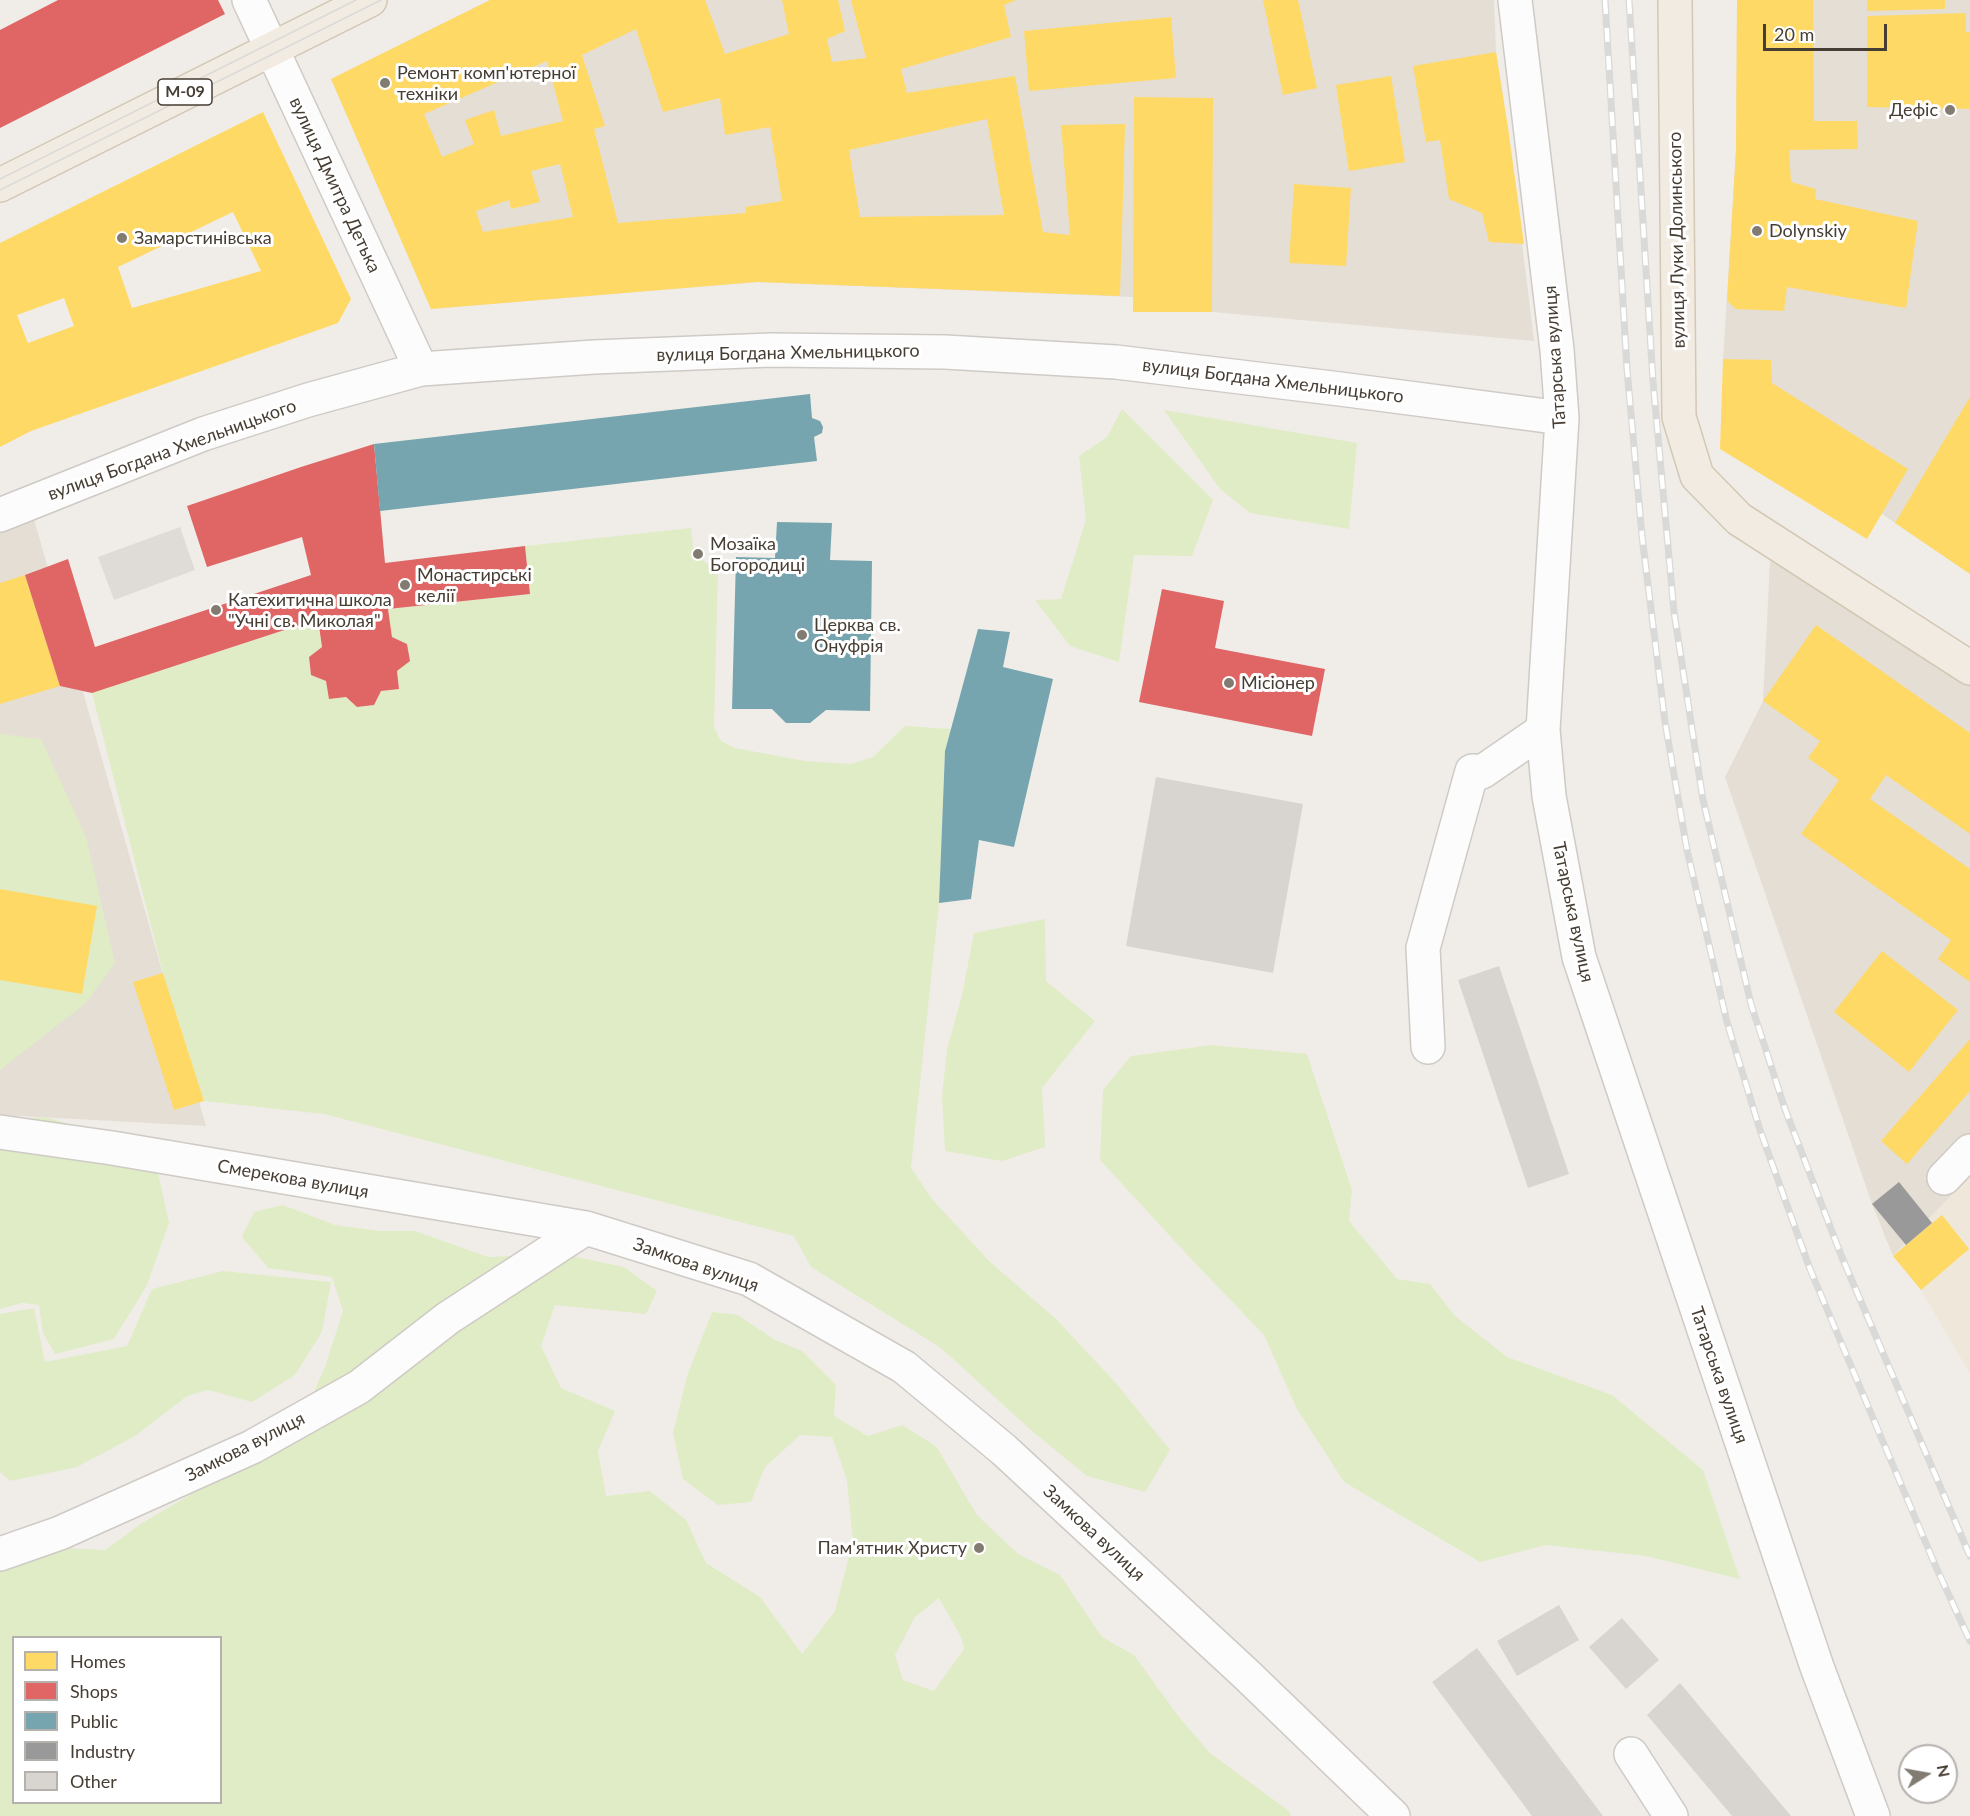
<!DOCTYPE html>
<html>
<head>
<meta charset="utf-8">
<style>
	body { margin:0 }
	#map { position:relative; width:1970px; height:1816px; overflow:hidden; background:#f0ede8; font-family:Lato,sans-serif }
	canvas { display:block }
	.legend { position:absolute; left:12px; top:1636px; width:210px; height:168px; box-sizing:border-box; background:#fff; border:2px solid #b5b1ad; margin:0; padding:8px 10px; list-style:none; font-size:18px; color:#463d33 }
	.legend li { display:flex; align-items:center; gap:12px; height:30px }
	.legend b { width:30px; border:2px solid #b5b1ad }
	.north { position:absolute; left:1898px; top:1744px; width:60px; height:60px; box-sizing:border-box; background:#fff; border:2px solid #b5b1ad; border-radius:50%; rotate:79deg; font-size:16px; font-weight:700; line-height:24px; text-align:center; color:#463d33 }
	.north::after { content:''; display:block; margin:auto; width:21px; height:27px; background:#827b72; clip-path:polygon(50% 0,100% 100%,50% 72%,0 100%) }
	.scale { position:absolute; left:1763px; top:24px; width:124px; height:27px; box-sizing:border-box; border:3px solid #463d33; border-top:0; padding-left:8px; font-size:18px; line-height:21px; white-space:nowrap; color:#463d33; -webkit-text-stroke:4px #fff; paint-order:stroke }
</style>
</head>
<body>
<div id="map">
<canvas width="1970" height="1816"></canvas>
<ul class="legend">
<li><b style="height:16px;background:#ffd966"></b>Homes</li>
<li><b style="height:16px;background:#e06666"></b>Shops</li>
<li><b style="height:16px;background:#76a5af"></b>Public</li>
<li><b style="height:16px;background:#999"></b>Industry</li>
<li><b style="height:16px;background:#d8d4cf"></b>Other</li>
</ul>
<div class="north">N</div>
<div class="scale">20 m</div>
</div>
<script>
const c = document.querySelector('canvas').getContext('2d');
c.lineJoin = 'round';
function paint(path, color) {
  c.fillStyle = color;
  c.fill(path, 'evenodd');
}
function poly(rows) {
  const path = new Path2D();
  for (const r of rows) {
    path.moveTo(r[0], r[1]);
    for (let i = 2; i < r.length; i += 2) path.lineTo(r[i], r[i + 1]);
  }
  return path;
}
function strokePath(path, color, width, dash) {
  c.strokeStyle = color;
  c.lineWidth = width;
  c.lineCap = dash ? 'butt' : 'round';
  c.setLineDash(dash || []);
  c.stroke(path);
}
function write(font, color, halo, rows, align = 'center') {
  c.font = font + ' Lato,sans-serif';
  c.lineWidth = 6;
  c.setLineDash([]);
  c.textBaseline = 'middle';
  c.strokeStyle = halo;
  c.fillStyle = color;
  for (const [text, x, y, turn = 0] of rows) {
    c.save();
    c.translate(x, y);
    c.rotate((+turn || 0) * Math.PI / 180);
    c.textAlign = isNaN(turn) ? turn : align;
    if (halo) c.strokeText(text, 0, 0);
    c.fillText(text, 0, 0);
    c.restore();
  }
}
paint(poly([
	[490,0,1494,0,1496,52,1508,128,1534,341,1212,312,1133,312,1133,297,757,282,431,309,331,79],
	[1737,0,1970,0,1970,574,1882,514,1723,359,1736,150],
	[34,519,206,1126,0,1115,0,530],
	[1770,561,1863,611,1970,686,1970,1176,1893,1256,1872,1204,1725,777,1763,701]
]), '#e5ded4');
paint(poly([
	[1970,1176,1970,1374,1921,1290,1893,1256]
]), '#efe7d9');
paint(poly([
	[1122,409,1213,500,1192,556,1134,555,1119,662,1070,646,1035,600,1061,599,1086,520,1079,456,1107,437],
	[1164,410,1357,443,1349,529,1250,513,1220,489],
	[691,528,693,547,704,561,718,571,714,727,721,741,735,748,805,761,851,764,873,757,905,726,951,729,945,751,939,903,911,1168,932,1199,990,1262,1055,1318,1115,1382,1170,1450,1145,1492,1087,1476,1033,1432,941,1348,811,1267,794,1236,324,1114,204,1101,163,973,92,693,318,619,322,647,309,657,311,674,326,681,357,707,374,705,381,691,399,688,397,671,409,660,407,644,392,637,388,609,530,594,525,546],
	[0,734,41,739,86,837,115,963,86,1003,0,1070],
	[1045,919,1046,981,1095,1021,1042,1088,1045,1147,1002,1161,945,1151,942,1097,947,1050,962,995,974,933],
	[1212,1045,1307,1054,1352,1190,1349,1221,1397,1279,1430,1284,1455,1316,1507,1357,1612,1395,1703,1470,1740,1579,1646,1556,1546,1545,1480,1562,1344,1482,1297,1409,1264,1335,1194,1262,1100,1160,1103,1090,1131,1056],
	[45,1117,115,1137,155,1158,169,1223,147,1285,114,1339,55,1354,43,1333,39,1305,22,1303,0,1309,0,1121],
	[283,1205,335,1225,380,1231,415,1231,488,1257,562,1254,624,1267,657,1291,646,1314,555,1305,541,1346,561,1388,615,1411,598,1451,606,1496,650,1491,686,1520,706,1563,760,1597,802,1654,835,1611,853,1541,847,1480,832,1437,800,1435,765,1467,751,1502,718,1505,683,1479,673,1433,687,1376,712,1312,738,1315,775,1340,802,1351,836,1385,834,1416,868,1436,902,1425,936,1446,977,1515,1018,1554,1060,1575,1102,1637,1134,1655,1179,1717,1210,1753,1289,1811,1291,1816,0,1816,0,1565,61,1548,105,1550,142,1523,202,1488,248,1444,307,1409,326,1364,343,1311,332,1277,268,1268,242,1237,254,1212],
	[939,1598,962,1639,964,1649,934,1691,903,1680,895,1655,915,1617],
	[14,1638,220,1638,220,1802,14,1802],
	[223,1271,331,1282,322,1332,295,1375,252,1402,208,1390,187,1396,135,1436,77,1467,10,1481,0,1472,0,1314,34,1308,45,1362,127,1346,152,1289]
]), '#e0ecc5');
paint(poly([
	[180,527,195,570,114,600,98,557]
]), '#dfdcd8');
paint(poly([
	[490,0,705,0,725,54,789,34,782,0,838,0,845,31,827,39,832,62,866,58,851,0,1016,0,1004,5,1011,37,901,69,907,93,1015,76,1043,232,1070,235,1061,125,1125,124,1120,296,757,282,431,309,331,79],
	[636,29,663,112,720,98,725,135,770,127,782,201,745,207,746,213,618,223,594,129,605,126,582,55],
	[547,61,563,121,501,136,494,110,465,120,474,144,442,157,424,114],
	[987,119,1004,215,860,217,849,150],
	[560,164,573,217,483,232,476,211,509,200,511,209,540,202,531,171],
	[1263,0,1298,0,1317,88,1283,95],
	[1737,0,1813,0,1814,121,1857,121,1858,149,1789,150,1791,182,1816,189,1815,199,1918,221,1906,308,1787,287,1784,311,1736,309,1727,301,1736,150],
	[1867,0,1945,0,1945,9,1867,11],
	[1966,13,1966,32,1970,32,1970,109,1867,107,1867,16],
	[1171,17,1176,78,1029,91,1024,31],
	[1496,52,1508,128,1524,244,1489,242,1482,213,1449,199,1440,140,1426,142,1413,66],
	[1391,76,1405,162,1349,171,1336,85],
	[1134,97,1213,98,1212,312,1133,312],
	[263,112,351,299,338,323,31,431,0,447,0,243],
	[233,212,261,271,132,308,118,267],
	[64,298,74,326,28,343,17,315],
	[1294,184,1351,188,1346,266,1289,263],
	[1723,359,1771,360,1772,383,1908,469,1867,539,1720,449],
	[1970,397,1970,574,1895,523],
	[25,575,60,686,0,704,0,583],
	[1816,625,1970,733,1970,834,1886,775,1870,799,1970,869,1970,982,1938,959,1951,940,1801,834,1839,780,1808,758,1820,741,1763,701],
	[0,889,97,906,82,994,0,980],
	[1882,951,1958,1010,1909,1072,1834,1012],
	[163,973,204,1101,174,1110,133,982],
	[1970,1039,1970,1091,1907,1164,1881,1141],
	[1942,1215,1969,1249,1921,1290,1893,1256]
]), '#ffd966');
paint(poly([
	[58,0,218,0,225,14,0,128,0,30],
	[374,444,385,563,525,546,530,594,388,609,392,637,407,644,410,661,397,671,399,689,381,691,374,705,357,707,346,697,329,699,326,681,311,675,309,657,322,647,318,619,92,693,60,686,25,575,68,559,95,647,311,575,302,537,207,567,187,506,301,467],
	[1162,589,1224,601,1215,648,1325,669,1312,736,1139,702]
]), '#e06666');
paint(poly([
	[810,394,812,418,820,421,823,427,822,433,814,437,817,461,380,511,374,444],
	[777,522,832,523,830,560,872,561,870,711,826,710,810,723,786,723,772,709,732,709,736,557,775,558],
	[978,629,1010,632,1003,667,1053,679,1014,847,979,840,971,899,939,903,945,751]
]), '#76a5af');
paint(poly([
	[1899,1182,1932,1223,1906,1245,1872,1204]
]), '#999');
paint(poly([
	[1156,777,1303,804,1273,973,1126,946],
	[1499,966,1569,1174,1528,1188,1458,980],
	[1559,1605,1579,1640,1517,1676,1497,1641],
	[1622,1618,1659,1660,1626,1689,1589,1647],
	[1477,1648,1603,1816,1532,1816,1432,1682],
	[1680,1683,1791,1816,1732,1816,1647,1715]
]), '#d8d4cf');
const minor = poly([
	[249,0,421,369],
	[1515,0,1557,350,1562,418,1543,730,1549,796,1579,957,1817,1667,1873,1816],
	[0,515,203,434,308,400,421,369,594,357,771,350,945,352,1116,362,1340,389,1562,418],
	[1428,1047,1423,948,1472,771,1482,772,1543,730],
	[0,1132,112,1148,586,1228,749,1279,904,1367,1004,1450,1247,1675,1393,1816],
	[1944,1178,1970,1151],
	[0,1554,60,1533,252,1447,359,1387,448,1318,586,1228],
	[1631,1754,1671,1816]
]);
const major = poly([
	[1675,0,1679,417,1697,476,1739,519,1970,668],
	[0,185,370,0]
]);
strokePath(minor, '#cecac5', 36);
strokePath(major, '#d3c8b4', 36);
strokePath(minor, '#fdfcfc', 33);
strokePath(major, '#f1ebe2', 33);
strokePath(poly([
	[0,179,356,0],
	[0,190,381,0]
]), '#d9d9d8', 1.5);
const rail = poly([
	[1605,0,1627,369,1642,536,1665,722,1687,850,1727,1022,1760,1130,1810,1269,1936,1567,1970,1641],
	[1629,0,1653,381,1674,612,1703,800,1751,1004,1785,1109,1841,1255,1970,1556]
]);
strokePath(rail, '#d9d9d8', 7);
strokePath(rail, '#fff', 4.5, [14]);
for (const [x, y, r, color] of [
	[385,83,6,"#827b72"],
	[1950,110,6,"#827b72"],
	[1757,231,6,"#827b72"],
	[122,238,6,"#827b72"],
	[698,554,6,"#827b72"],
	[405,585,6,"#827b72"],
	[216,610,6,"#827b72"],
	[802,635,6,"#827b72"],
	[1229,683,6,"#827b72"],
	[979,1548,6,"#827b72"]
]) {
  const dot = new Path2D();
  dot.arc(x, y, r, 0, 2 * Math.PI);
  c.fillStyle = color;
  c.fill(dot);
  strokePath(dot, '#fff', 2);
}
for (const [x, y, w] of [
	[185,92,54]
]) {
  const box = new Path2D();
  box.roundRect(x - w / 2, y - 13, w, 26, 4.5);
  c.fillStyle = '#fff';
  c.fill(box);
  strokePath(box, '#463d33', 1.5);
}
write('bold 16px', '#463d33', null, [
	["М-09",185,92]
]);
write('18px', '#463d33', '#fff', [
	["Ремонт комп'ютерної",397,73],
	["техніки",397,94],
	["Дефіс",1938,110,"right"],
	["Dolynskiy",1769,231],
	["Замарстинівська",134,238],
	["Мозаїка",710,544],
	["Богородиці",710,565],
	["Монастирські",417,575],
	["келії",417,596],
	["Катехитична школа",228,600],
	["\"Учні св. Миколая\"",228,621],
	["Церква св.",814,625],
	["Онуфрія",814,646],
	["Місіонер",1241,683],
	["Пам'ятник Христу",967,1548,"right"]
], 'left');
write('18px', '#463d33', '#fff', [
	["вулиця Дмитра Детька",335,185,65],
	["вулиця Луки Долинського",1677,240,-91],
	["вулиця Богдана Хмельницького",788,353,-1],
	["Татарська вулиця",1555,357,-94],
	["вулиця Богдана Хмельницького",1273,381,7],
	["вулиця Богдана Хмельницького",172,450,-20],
	["Татарська вулиця",1573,912,78],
	["Смерекова вулиця",293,1179,10],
	["Замкова вулиця",696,1265,19],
	["Татарська вулиця",1719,1375,71],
	["Замкова вулиця",245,1447,-27],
	["Замкова вулиця",1094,1533,43]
]);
</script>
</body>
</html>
